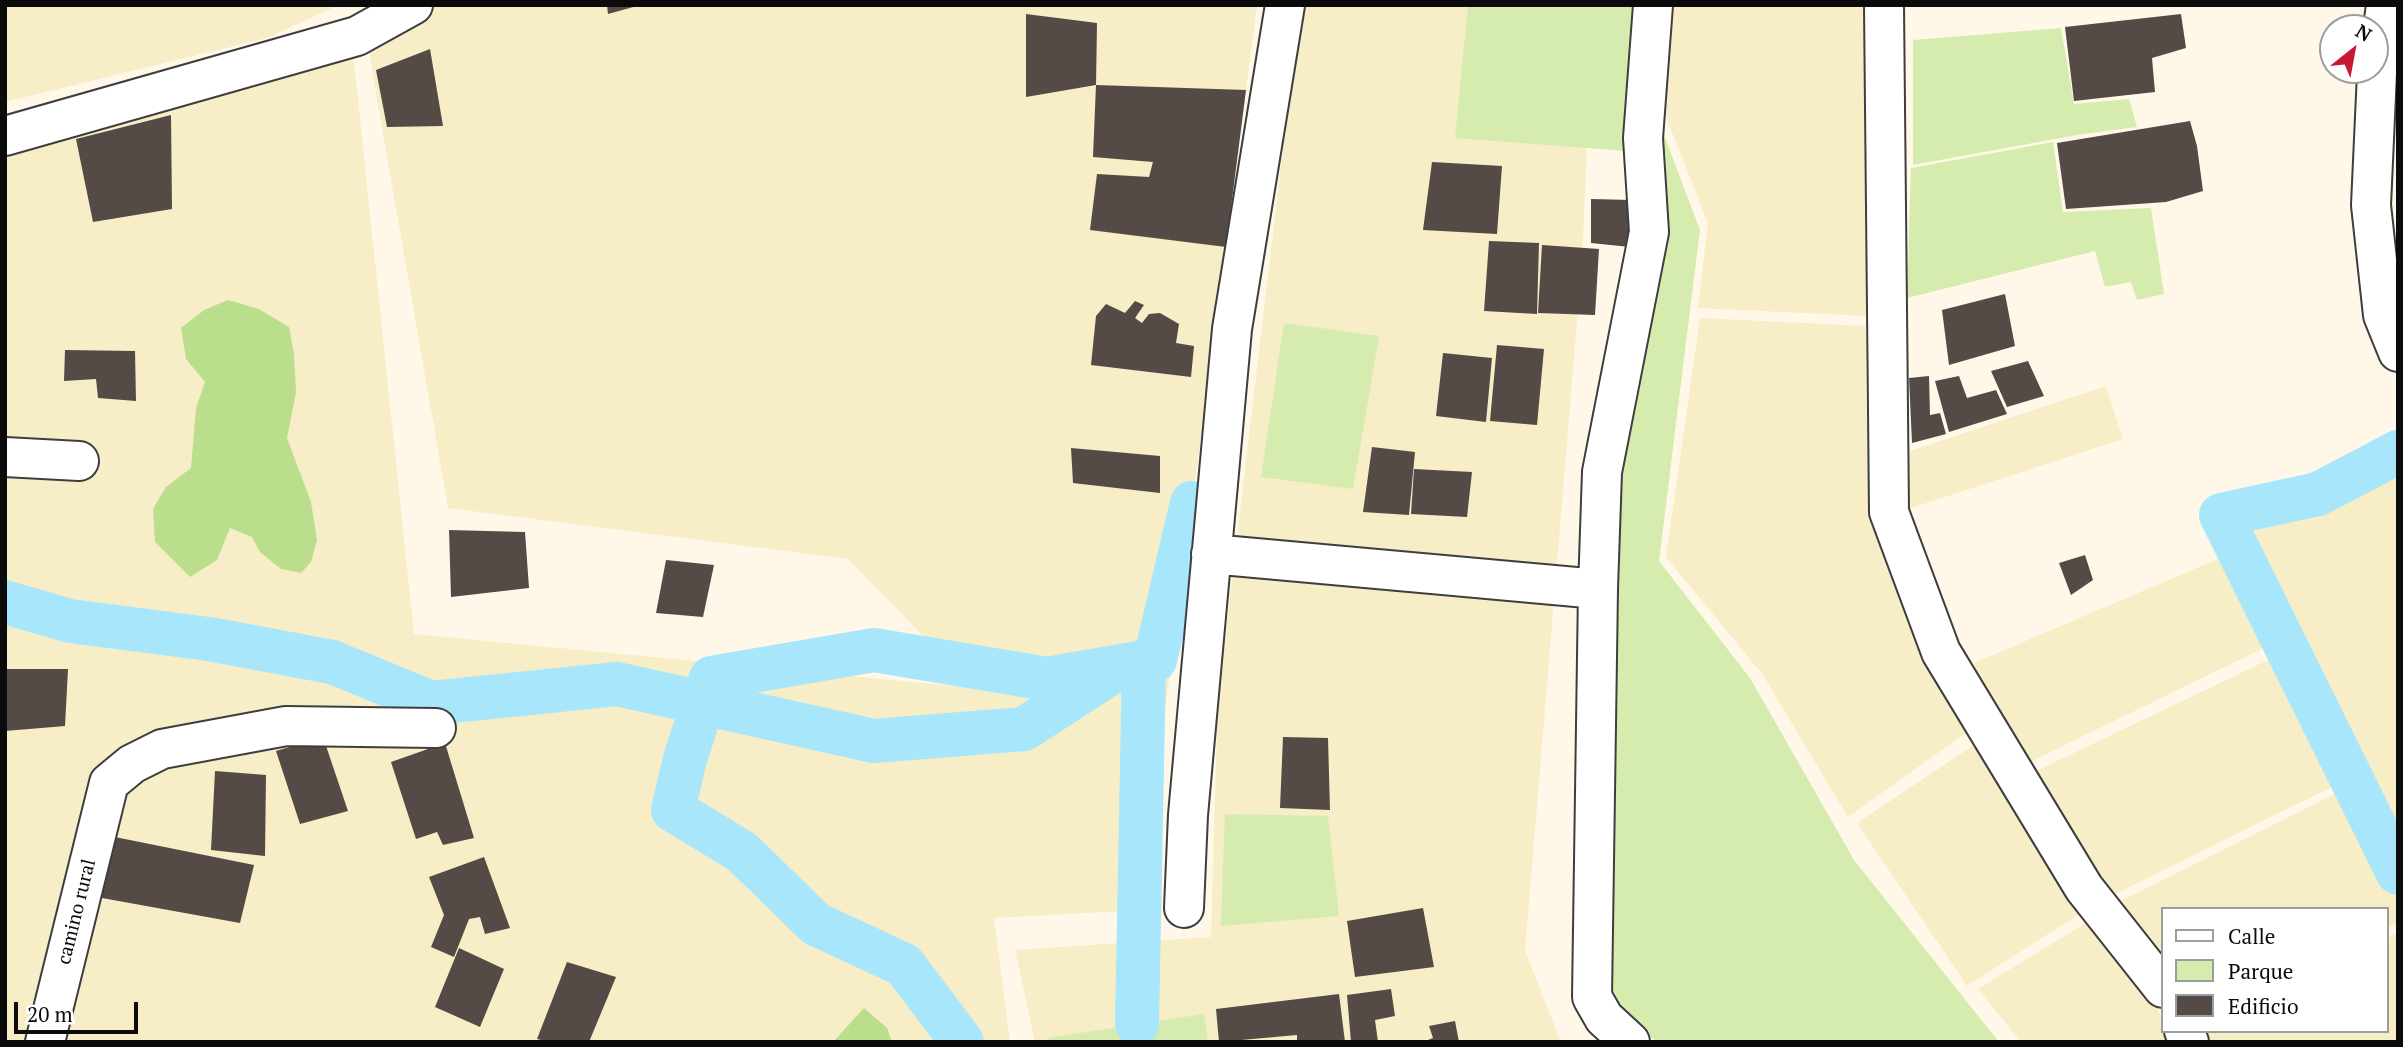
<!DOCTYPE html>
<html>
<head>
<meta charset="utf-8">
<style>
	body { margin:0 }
	#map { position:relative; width:2403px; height:1047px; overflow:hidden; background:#fff8e8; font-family:"PT Serif",serif }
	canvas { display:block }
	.frame { position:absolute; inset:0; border:7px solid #0b0b0b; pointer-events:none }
	.legend { position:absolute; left:2161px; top:907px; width:228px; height:126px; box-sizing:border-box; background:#fff; border:2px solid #9d9d9d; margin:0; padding:9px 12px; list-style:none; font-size:21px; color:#0b0b0b }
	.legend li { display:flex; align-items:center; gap:14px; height:35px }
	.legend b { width:35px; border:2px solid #9d9d9d }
	.north { position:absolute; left:2319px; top:14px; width:70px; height:70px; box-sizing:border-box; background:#fff; border:2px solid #9d9d9d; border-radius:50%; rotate:31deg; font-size:19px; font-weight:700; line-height:28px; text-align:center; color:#0b0b0b }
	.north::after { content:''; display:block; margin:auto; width:24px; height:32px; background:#c51834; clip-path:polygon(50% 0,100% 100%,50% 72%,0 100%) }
	.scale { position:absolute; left:14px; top:1002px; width:124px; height:32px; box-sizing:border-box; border:4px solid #0b0b0b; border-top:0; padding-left:9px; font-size:21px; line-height:24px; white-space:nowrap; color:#0b0b0b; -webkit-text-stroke:5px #fff; paint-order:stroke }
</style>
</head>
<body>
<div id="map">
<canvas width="2403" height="1047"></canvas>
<div class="frame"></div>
<ul class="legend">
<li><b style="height:9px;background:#fff"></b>Calle</li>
<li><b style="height:19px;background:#d6ecaf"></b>Parque</li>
<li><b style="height:19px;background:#544a46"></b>Edificio</li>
</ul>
<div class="north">N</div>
<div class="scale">20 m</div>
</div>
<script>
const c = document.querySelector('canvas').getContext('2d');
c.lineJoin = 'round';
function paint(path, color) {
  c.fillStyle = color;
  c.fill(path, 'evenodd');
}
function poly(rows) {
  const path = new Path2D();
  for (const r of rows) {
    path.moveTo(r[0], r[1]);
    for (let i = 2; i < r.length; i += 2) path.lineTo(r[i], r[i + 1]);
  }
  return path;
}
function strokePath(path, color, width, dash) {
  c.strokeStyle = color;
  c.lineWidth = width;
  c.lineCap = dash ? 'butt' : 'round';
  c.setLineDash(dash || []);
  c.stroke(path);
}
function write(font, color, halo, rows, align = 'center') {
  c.font = font + ' "PT Serif",serif';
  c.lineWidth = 7;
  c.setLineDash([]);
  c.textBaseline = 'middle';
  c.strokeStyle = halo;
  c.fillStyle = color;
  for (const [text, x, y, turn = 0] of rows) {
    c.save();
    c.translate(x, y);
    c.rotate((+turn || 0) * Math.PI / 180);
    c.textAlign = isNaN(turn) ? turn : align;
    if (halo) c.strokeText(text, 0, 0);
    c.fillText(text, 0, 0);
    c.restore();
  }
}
paint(poly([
	[5,5,339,5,267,38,5,102],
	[434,5,1257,5,1139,910,994,918,1010,1042,5,1042,5,142,353,52,414,634,974,688,848,559,448,508,367,41],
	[1300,5,1593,5,1582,261,1525,951,1561,1042,1035,1042,1015,950,1211,937,1218,698],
	[1665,5,1871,5,1868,316,1698,308,1708,223,1660,102],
	[1700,318,1866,326,1866,401,1872,521,1927,655,1974,727,1848,817,1763,675,1666,557],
	[2106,386,2123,439,1908,509,1910,451],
	[2398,458,2398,923,2387,928,2387,909,2163,909,2163,970,2121,901,2359,782,2356,775,2109,897,2034,772,2291,649,2286,637,2028,763,1990,705,1974,663,2241,549,2226,518,2320,496,2372,473],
	[1977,743,2084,911,1967,986,1857,823],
	[2092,919,2155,1001,2163,1024,2163,1031,2166,1031,2169,1042,2021,1042,1978,989],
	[2398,933,2398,1042,2205,1042,2201,1031,2387,1031,2387,938]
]), '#f7edc6');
paint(poly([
	[1468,5,1636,5,1626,151,1455,138],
	[2061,28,2074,104,2129,99,2137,127,2077,135,1913,165,1913,40],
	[1655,111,1700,230,1659,561,1750,678,1854,860,1999,1042,1657,1042,1609,1001,1604,602],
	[2053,142,2063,212,2151,208,2164,294,2137,300,2131,282,2105,287,2095,251,1907,298,1911,168],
	[1284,323,1379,336,1353,489,1261,477],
	[1225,814,1328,816,1339,916,1221,926],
	[1204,1014,1208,1042,1049,1042,1048,1038]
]), '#d6ecaf');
paint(poly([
	[228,300,259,309,289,327,294,354,296,392,287,438,311,502,317,540,311,562,301,573,281,569,260,552,252,537,230,528,217,560,190,577,155,542,153,509,166,487,191,468,196,408,205,382,186,359,181,328,204,310],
	[864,1008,887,1028,892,1042,833,1042]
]), '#bbde8d');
strokePath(poly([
	[2398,452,2318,494,2221,515,2398,873],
	[5,602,70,621,209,639,332,662,432,703,617,684,874,741,1024,729,1118,668,1155,660,1192,503],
	[962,1042,904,965,816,924,742,852,673,810,685,759,711,678,874,650,1047,679,1144,662,1137,1024]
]), '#a8e6fb', 44);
paint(poly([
	[607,5,637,5,637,6,608,14],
	[1026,14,1097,23,1096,85,1026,97],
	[2181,14,2186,48,2152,58,2155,92,2074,101,2065,27],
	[430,49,443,126,387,127,376,70],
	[1096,85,1246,90,1226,247,1090,230,1097,174,1149,177,1153,162,1093,157],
	[171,115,172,209,93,222,76,139],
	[2190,121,2197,146,2203,191,2166,202,2066,209,2057,143],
	[1432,162,1502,166,1497,234,1423,230],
	[1591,199,1632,200,1630,247,1591,243],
	[1489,241,1539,243,1537,314,1484,311],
	[1542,245,1599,249,1595,315,1538,313],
	[2005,294,2015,346,1949,365,1942,310],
	[1135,301,1144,305,1135,318,1142,323,1149,314,1160,313,1179,324,1176,343,1194,346,1191,377,1091,365,1096,316,1106,304,1125,313],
	[1497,345,1544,349,1537,425,1490,421],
	[65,350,135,351,136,401,98,398,96,379,64,381],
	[1443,353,1492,358,1486,422,1436,416],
	[2028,361,2044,396,2007,407,1991,371],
	[1929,376,1930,415,1940,413,1946,434,1912,443,1909,378],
	[1959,376,1967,398,1996,390,2007,414,1949,432,1935,381],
	[1372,447,1415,452,1409,515,1363,512],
	[1071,448,1160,456,1160,493,1073,483],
	[1414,469,1472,472,1467,517,1411,514],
	[449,530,525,532,529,588,451,597],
	[2085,555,2093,580,2071,595,2059,563],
	[666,560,714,565,703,617,656,613],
	[5,669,68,669,65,726,5,731],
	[323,737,348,811,300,824,276,751],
	[1283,737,1328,738,1330,810,1280,808],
	[445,743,474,838,443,845,437,832,416,839,391,762],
	[215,771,266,775,265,856,211,850],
	[105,835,254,865,240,923,91,896],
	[484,857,510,928,485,934,480,917,469,919,454,957,431,947,444,915,429,877],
	[1423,908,1434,967,1355,977,1347,921],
	[459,948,504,969,480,1027,435,1007],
	[567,962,616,977,589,1042,550,1042,537,1039],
	[1391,989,1395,1016,1375,1020,1378,1042,1351,1042,1347,995],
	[1339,994,1345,1042,1297,1042,1297,1035,1219,1042,1216,1009],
	[1455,1021,1459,1042,1423,1042,1433,1038,1429,1026]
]), '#544a46');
const street = poly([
	[1884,5,1889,512,1941,652,2084,888,2163,988],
	[2386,5,2377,73,2371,205,2383,315,2398,352],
	[5,136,357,36,413,5],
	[5,457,79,461],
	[1211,554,1598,589],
	[1184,908,1188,815,1232,329,1285,5],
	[2184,1031,2189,1042],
	[45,1042,109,783,132,764,162,749,286,726,436,728],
	[1630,1042,1604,1018,1592,997,1598,589,1602,472,1649,232,1643,138,1653,5]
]);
strokePath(street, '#3e3e3e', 42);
strokePath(street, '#fff', 38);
write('19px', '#0b0b0b', '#fff', [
	["camino rural",77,912,-76]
]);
</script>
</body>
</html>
